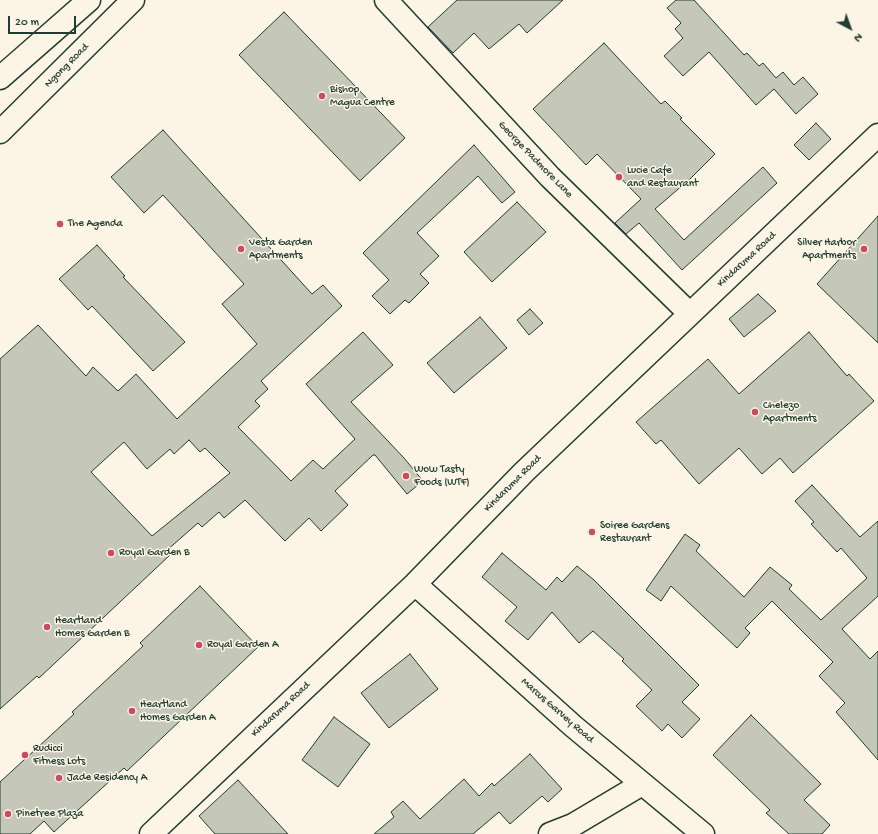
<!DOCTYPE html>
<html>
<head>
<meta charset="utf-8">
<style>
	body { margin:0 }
	#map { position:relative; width:878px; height:834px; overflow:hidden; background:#fcf5e5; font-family:"Gochi Hand",sans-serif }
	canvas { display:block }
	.north { position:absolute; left:830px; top:8px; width:40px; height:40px; -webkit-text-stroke:3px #fcf5e5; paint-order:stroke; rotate:139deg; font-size:11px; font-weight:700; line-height:16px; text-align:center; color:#1f3d34 }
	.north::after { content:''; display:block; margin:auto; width:14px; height:18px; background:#1f3d34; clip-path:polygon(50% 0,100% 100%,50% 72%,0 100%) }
	.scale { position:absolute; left:8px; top:16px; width:68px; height:18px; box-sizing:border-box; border:2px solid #1f3d34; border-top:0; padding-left:5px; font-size:12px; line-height:14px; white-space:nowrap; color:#1f3d34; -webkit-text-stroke:3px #fcf5e5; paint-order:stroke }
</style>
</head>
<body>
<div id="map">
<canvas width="878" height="834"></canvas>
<div class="north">N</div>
<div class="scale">20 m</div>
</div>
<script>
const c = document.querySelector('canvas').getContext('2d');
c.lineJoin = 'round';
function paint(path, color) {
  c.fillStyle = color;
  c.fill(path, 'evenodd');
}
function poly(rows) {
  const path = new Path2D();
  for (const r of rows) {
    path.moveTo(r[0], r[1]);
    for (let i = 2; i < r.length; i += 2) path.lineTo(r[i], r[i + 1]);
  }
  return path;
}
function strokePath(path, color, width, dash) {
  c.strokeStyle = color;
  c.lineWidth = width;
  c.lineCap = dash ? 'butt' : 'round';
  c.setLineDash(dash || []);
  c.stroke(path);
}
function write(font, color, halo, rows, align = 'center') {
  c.font = font + ' "Gochi Hand",sans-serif';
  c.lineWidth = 3;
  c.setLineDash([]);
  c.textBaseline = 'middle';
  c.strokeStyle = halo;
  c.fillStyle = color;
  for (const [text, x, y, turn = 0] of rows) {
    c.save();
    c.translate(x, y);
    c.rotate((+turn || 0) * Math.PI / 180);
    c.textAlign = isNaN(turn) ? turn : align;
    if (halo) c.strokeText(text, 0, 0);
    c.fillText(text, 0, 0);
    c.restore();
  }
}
const building = poly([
	[457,0,563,0,527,33,519,24,489,49,474,33,453,53,428,27,457,0],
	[676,0,694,0,744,55,747,53,759,66,763,63,776,78,783,72,794,85,803,77,818,94,796,114,774,89,756,105,709,52,683,76,664,56,683,38,675,29,681,23,667,8,676,0],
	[284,12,405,138,360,181,239,55,284,12],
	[604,43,661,104,665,101,682,118,680,119,715,154,690,179,655,209,684,240,763,167,777,183,682,270,639,223,626,234,615,223,641,199,597,154,586,165,533,109,604,43],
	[816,123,831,139,809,160,794,145,816,123],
	[163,130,312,294,323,285,342,306,261,381,268,389,255,401,260,406,238,427,291,481,313,460,323,469,355,439,306,384,363,332,393,365,351,402,404,458,423,481,407,494,375,455,373,455,335,491,348,505,321,531,309,518,285,541,245,500,224,518,219,512,202,527,198,523,166,551,170,555,39,678,37,676,0,709,0,359,38,325,86,376,93,367,118,391,136,374,177,419,257,344,222,304,244,284,163,195,144,213,111,177,163,130],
	[189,440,200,452,205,448,230,473,152,536,91,472,124,442,147,469,170,449,174,454,189,440],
	[474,145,515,192,502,203,478,176,417,233,439,256,420,274,429,283,409,303,405,300,390,314,372,296,389,280,363,253,474,145],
	[517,202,546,232,492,282,464,252,517,202],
	[878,216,878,343,817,284,878,216],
	[97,245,125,276,123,277,185,342,153,371,92,306,88,310,59,279,97,245],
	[758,294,776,311,744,337,729,319,758,294],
	[530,309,543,323,529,335,517,320,530,309],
	[480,317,507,348,454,393,427,363,480,317],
	[809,332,847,376,849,374,874,401,793,473,780,458,762,474,739,448,699,484,661,440,656,444,636,422,708,359,739,394,809,332],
	[812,485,860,537,878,521,878,596,842,629,870,659,878,651,878,760,836,712,845,703,819,676,833,662,772,601,745,628,750,633,737,648,671,586,661,601,646,590,685,534,700,545,696,551,744,597,770,567,792,585,789,589,821,620,867,578,841,548,837,552,811,524,814,522,795,501,812,485],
	[502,553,546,590,557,577,562,582,577,566,594,580,699,685,682,702,700,719,682,738,668,724,662,731,636,706,652,690,622,661,624,659,593,631,579,643,552,612,528,640,505,621,517,607,482,577,502,553],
	[200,586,258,647,127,771,124,768,54,832,44,821,30,834,0,834,0,782,74,714,72,712,143,646,140,643,200,586],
	[410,654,438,689,389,728,361,693,410,654],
	[751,715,821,784,804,800,830,825,822,834,789,834,766,813,770,810,713,755,751,715],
	[334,717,370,744,338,787,302,760,334,717],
	[530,754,562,789,548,802,542,796,510,824,499,812,473,834,374,834,394,817,391,812,403,801,420,819,464,779,479,796,492,783,494,786,530,754],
	[238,780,288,834,215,834,199,816,238,780]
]);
paint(building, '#c5c7b9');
strokePath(building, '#1f3d34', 1);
const street = poly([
	[386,0,550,177,690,314],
	[415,584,573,726,703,834],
	[151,834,415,584,524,472,878,135],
	[550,834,573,825,642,784]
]);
const secondary = poly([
	[0,78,89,0],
	[0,132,133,0]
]);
strokePath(street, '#1f3d34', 25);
strokePath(secondary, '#1f3d34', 25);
strokePath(street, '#fcf5e5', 22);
strokePath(secondary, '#fcf5e5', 22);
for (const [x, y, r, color] of [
	[322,96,4,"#d1495b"],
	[619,177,4,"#d1495b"],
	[60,224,4,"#d1495b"],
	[241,249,4,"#d1495b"],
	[864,249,4,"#d1495b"],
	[755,412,4,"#d1495b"],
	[406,476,4,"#d1495b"],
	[592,532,4,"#d1495b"],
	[111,553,4,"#d1495b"],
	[47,627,4,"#d1495b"],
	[199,645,4,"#d1495b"],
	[132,711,4,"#d1495b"],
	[25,755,4,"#d1495b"],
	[59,778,4,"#d1495b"],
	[8,814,4,"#d1495b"]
]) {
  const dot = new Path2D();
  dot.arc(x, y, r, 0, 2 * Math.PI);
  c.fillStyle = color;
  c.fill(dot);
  strokePath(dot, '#fcf5e5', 1.5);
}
write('11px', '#1f3d34', '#fcf5e5', [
	["Ngong Road",67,66,-45],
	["George Padmore Lane",535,160,46],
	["Kindaruma Road",747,260,-43],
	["Kindaruma Road",513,484,-45],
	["Kindaruma Road",281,710,-43],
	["Marcus Garvey Road",557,711,41]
]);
write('11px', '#1f3d34', '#fcf5e5', [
	["Bishop",330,90],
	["Magua Centre",330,103],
	["Lucie Cafe",627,171],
	["and Restaurant",627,184],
	["The Agenda",68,224],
	["Vesta Garden",249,243],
	["Apartments",249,256],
	["Silver Harbor",856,243,"right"],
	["Apartments",856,256,"right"],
	["Chelezo",763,406],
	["Apartments",763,419],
	["Wow Tasty",414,470],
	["Foods (WTF)",414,483],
	["Soiree Gardens",600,526],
	["Restaurant",600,539],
	["Royal Garden B",119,553],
	["Heartland",55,621],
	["Homes Garden B",55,634],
	["Royal Garden A",207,645],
	["Heartland",140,705],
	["Homes Garden A",140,718],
	["Rudicci",33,749],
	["Fitness Lots",33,762],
	["Jade Residency A",67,778],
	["Pinetree Plaza",16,814]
], 'left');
</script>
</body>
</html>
